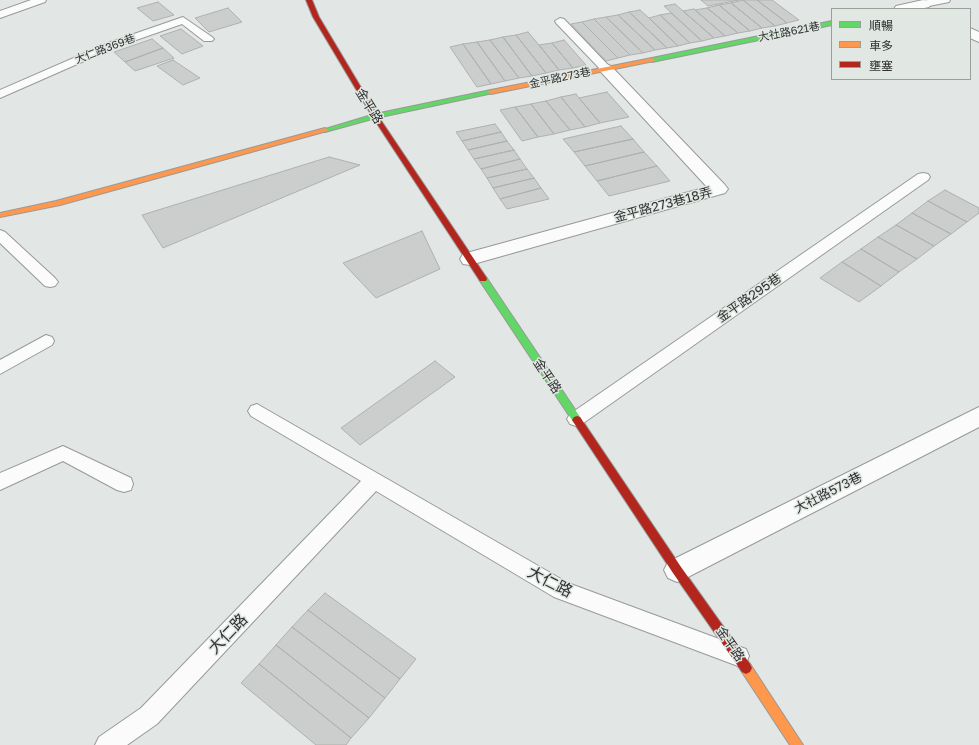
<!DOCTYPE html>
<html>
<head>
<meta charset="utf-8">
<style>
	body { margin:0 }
	#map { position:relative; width:979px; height:745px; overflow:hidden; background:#e2e6e4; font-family:"Golos Text","Noto Sans TC",sans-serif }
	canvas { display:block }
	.legend { position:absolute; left:831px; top:8px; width:140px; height:72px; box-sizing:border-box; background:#e1e7e3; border:1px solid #9b9f9c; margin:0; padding:5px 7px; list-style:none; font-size:12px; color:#313332 }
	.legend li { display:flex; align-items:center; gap:8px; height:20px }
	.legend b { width:20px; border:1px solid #9b9f9c }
</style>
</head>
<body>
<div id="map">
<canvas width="979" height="745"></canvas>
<ul class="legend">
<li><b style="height:5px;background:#63d668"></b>順暢</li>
<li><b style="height:5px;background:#ff974d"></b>車多</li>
<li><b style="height:5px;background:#b3261e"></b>壅塞</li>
</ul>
</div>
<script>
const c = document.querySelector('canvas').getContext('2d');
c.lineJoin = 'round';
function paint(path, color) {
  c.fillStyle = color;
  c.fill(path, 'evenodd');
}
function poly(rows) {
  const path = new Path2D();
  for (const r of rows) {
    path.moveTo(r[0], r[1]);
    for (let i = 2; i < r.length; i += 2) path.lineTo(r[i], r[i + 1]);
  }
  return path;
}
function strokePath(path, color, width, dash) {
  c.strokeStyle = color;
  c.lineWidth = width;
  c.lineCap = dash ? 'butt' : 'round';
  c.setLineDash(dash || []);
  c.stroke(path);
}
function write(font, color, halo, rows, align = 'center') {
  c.font = font + ' "Golos Text","Noto Sans TC",sans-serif';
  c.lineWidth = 3;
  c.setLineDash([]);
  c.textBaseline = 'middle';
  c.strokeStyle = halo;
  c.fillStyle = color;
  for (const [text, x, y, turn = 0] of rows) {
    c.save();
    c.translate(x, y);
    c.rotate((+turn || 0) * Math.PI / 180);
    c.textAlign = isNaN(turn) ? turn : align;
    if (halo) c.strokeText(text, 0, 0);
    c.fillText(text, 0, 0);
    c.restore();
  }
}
const building = poly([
	[701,0,739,0,708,6,701,0],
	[743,0,775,26,762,28,731,3,743,0],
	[743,0,757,0,787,23,775,26,743,0],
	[757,0,772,0,799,20,787,23,757,0],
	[158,2,174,15,153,21,137,8,158,2],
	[731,3,762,28,750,31,719,5,731,3],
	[675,4,683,11,714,38,702,41,664,6,675,4],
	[719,5,750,31,738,33,707,8,719,5],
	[228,8,242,22,209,32,195,18,228,8],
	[707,8,738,33,725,36,695,10,707,8],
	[694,9,695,10,725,36,714,38,683,11,694,9],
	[640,10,649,18,678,46,667,48,629,12,640,10],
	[629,12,667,48,655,50,618,15,629,12],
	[671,13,702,41,690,43,660,15,671,13],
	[618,15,655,50,643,53,606,17,618,15],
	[660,15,690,43,678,46,649,18,660,15],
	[606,17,643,53,630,55,594,19,606,17],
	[594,19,630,55,618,58,582,22,594,19],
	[582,22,618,58,606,61,571,24,582,22],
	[181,29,203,46,182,54,160,36,181,29],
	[528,32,539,45,559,70,546,73,516,35,528,32],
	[516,35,546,73,532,76,503,37,516,35],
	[503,37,532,76,519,78,490,40,503,37],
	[152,39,163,48,125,62,114,52,152,39],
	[490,40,519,78,505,81,477,42,490,40],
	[564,40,586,65,573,68,552,43,564,40],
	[477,42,505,81,491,84,463,44,477,42],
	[552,43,573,68,559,70,539,45,552,43],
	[463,44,491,84,477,87,450,47,463,44],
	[163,48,174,58,135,71,125,62,163,48],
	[173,60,200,78,183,85,157,66,173,60],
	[607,92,629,117,600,123,579,98,607,92],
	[576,94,579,98,600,123,585,127,561,97,576,94],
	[561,97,585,127,570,130,546,101,561,97],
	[546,101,570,130,554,134,531,104,546,101],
	[531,104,554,134,538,137,515,107,531,104],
	[515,107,538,137,522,141,500,110,515,107],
	[495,124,501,132,462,141,456,132,495,124],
	[621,126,633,139,574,152,563,139,621,126],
	[501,132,507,141,468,150,462,141,501,132],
	[633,139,644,152,585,166,574,152,633,139],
	[507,141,514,150,474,159,468,150,507,141],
	[514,150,520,159,481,169,474,159,514,150],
	[644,152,657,166,597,181,585,166,644,152],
	[329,157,360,165,163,248,142,215,329,157],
	[520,159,527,169,487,178,481,169,520,159],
	[657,166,670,181,609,196,597,181,657,166],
	[527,169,534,178,493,188,487,178,527,169],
	[534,178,541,188,500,199,493,188,534,178],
	[541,188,549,199,507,209,500,199,541,188],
	[945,190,979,208,979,213,967,222,928,201,945,190],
	[928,201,967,222,951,234,912,213,928,201],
	[912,213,951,234,934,246,896,225,912,213],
	[896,225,934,246,917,259,878,237,896,225],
	[422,231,440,269,376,298,343,263,422,231],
	[878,237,917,259,899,272,861,249,878,237],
	[861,249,899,272,881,286,842,262,861,249],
	[842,262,881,286,859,302,820,278,842,262],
	[435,361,455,377,360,445,341,428,435,361],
	[325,593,416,659,400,679,308,610,325,593],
	[308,610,400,679,385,698,292,627,308,610],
	[292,627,385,698,369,718,276,645,292,627],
	[276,645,369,718,351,738,259,664,276,645],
	[259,664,351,738,346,745,316,745,241,683,259,664]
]);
paint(building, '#cbcecc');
strokePath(building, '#aeb1af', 1);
const lane = poly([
	[31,0,46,0,45,2,0,18,0,11,31,0],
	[950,0,949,2,924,7,919,4,920,2,928,0,950,0],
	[183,17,212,37,214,39,212,41,204,41,182,24,116,47,0,98,0,90,108,43,183,17],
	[560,18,564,19,610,67,612,69,610,71,602,71,556,23,555,21,560,18],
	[923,173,928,174,930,177,928,180,582,424,576,426,570,424,567,419,570,414,918,174,923,173],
	[0,230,5,232,55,278,58,282,55,286,50,287,45,286,0,243,0,230],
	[46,335,52,337,54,341,52,345,0,374,0,360,46,335],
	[257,404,568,583,746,649,749,656,746,663,738,666,554,597,376,491,157,724,127,745,95,745,99,737,141,708,361,481,251,416,248,411,251,406,257,404],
	[63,446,131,478,133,484,131,490,124,492,117,490,63,461,0,490,0,473,63,446]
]);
const street = poly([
	[923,0,929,1,931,4,929,7,920,9,894,9,896,6,923,0],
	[970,28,979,32,979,42,970,38,970,28],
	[606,64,611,66,725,185,728,189,725,193,470,265,463,264,460,259,463,254,707,187,601,72,598,69,601,66,606,64],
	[979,407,979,427,686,578,677,582,668,578,664,570,668,562,979,407]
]);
const fast = poly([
	[832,21,832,25,652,62,649,60,652,58,832,21],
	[491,90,494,92,493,93,376,118,325,132,322,130,375,114,491,90],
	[483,276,486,277,580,417,582,420,580,423,574,423,480,281,479,279,480,277,483,276]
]);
const slow = poly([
	[652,58,655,60,654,61,491,94,488,92,491,90,652,58],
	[325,128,328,130,327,131,60,205,0,217,0,213,56,201,325,128],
	[746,662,750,664,803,745,790,745,742,672,740,668,742,664,746,662]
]);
const jam = poly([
	[306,0,312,0,319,17,378,116,486,277,487,279,486,281,480,281,372,116,313,17,306,0],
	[577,416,580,417,681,567,750,664,752,668,750,672,746,674,742,672,673,573,574,423,572,420,574,417,577,416]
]);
strokePath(lane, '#979a99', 2);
strokePath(street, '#979a99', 2);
strokePath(fast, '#979a99', 2);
strokePath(slow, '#979a99', 2);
strokePath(jam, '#979a99', 2);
paint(lane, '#fbfbfb');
paint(street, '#fbfbfb');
paint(fast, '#63d668');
paint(slow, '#ff974d');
paint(jam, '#b3261e');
write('11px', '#313332', '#e1e7e3', [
	["大社路621巷",789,32,-11],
	["大仁路369巷",105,49,-21],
	["金平路273巷",560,78,-12]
]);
write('13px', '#313332', '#e1e7e3', [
	["金平路",369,106,58],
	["金平路273巷18弄",663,205,-15],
	["金平路295巷",749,298,-35],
	["金平路",547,376,56],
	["大社路573巷",828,493,-27],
	["金平路",730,644,55]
]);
write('16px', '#313332', '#e1e7e3', [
	["大仁路",550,582,27],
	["大仁路",228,634,-46]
]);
</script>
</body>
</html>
